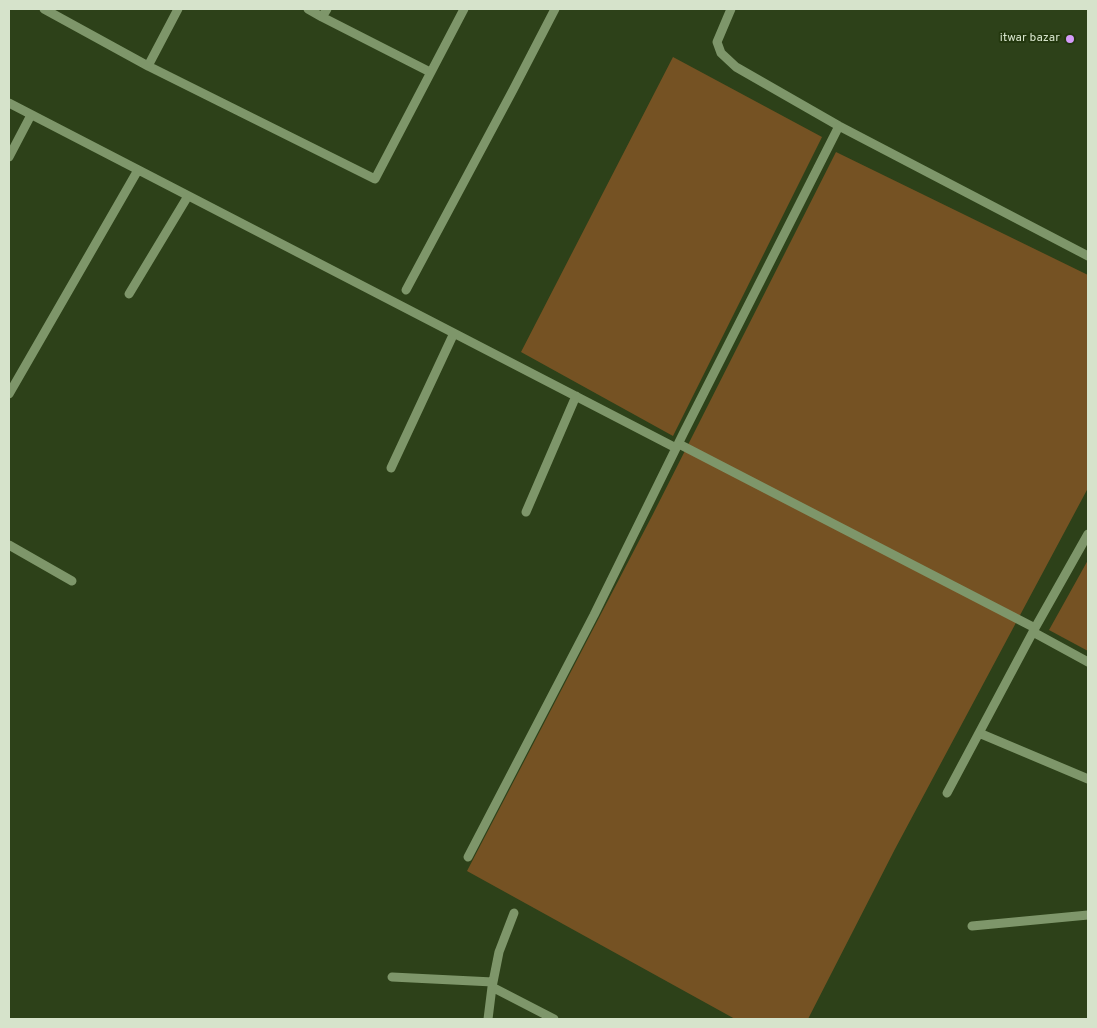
<!DOCTYPE html>
<html>
<head>
<meta charset="utf-8">
<style>
	body { margin:0 }
	#map { position:relative; width:1097px; height:1028px; overflow:hidden; background:#2d4119; font-family:Overpass,sans-serif }
	canvas { display:block }
	.frame { position:absolute; inset:0; border:10px solid #d6e3cb; pointer-events:none }
</style>
</head>
<body>
<div id="map">
<canvas width="1097" height="1028"></canvas>
<div class="frame"></div>
</div>
<script>
const c = document.querySelector('canvas').getContext('2d');
c.lineJoin = 'round';
function paint(path, color) {
  c.fillStyle = color;
  c.fill(path, 'evenodd');
}
function poly(rows) {
  const path = new Path2D();
  for (const r of rows) {
    path.moveTo(r[0], r[1]);
    for (let i = 2; i < r.length; i += 2) path.lineTo(r[i], r[i + 1]);
  }
  return path;
}
function strokePath(path, color, width, dash) {
  c.strokeStyle = color;
  c.lineWidth = width;
  c.lineCap = dash ? 'butt' : 'round';
  c.setLineDash(dash || []);
  c.stroke(path);
}
function write(font, color, halo, rows, align = 'center') {
  c.font = font + ' Overpass,sans-serif';
  c.lineWidth = 4;
  c.setLineDash([]);
  c.textBaseline = 'middle';
  c.strokeStyle = halo;
  c.fillStyle = color;
  for (const [text, x, y, turn = 0] of rows) {
    c.save();
    c.translate(x, y);
    c.rotate((+turn || 0) * Math.PI / 180);
    c.textAlign = isNaN(turn) ? turn : align;
    if (halo) c.strokeText(text, 0, 0);
    c.fillText(text, 0, 0);
    c.restore();
  }
}
paint(poly([
	[673,57,822,137,673,436,521,352],
	[836,152,1088,275,1088,488,895,849,808,1019,735,1019,467,871,652,516],
	[1088,560,1088,651,1049,630]
]), '#755223');
strokePath(poly([
	[44,9,148,66,178,9],
	[308,9,322,17,327,9],
	[731,9,717,42,721,53,736,67,839,126,1088,256],
	[322,17,430,72],
	[148,66,375,179,464,9],
	[9,103,676,448],
	[9,157,31,115],
	[406,290,513,90,555,9],
	[129,294,188,196],
	[9,394,138,170],
	[679,444,1035,628],
	[391,468,454,333],
	[526,512,576,396],
	[9,545,72,581],
	[1033,632,1088,662],
	[979,733,1088,779],
	[947,793,1035,628,1088,534],
	[468,857,594,615,683,434,839,126],
	[972,926,1088,915],
	[392,977,493,982],
	[492,987,554,1019],
	[488,1019,492,987,499,952,514,913]
]), '#7e966a', 9);
for (const [x, y, r, color] of [
	[1070,39,5,"#d59bfa"]
]) {
  const dot = new Path2D();
  dot.arc(x, y, r, 0, 2 * Math.PI);
  c.fillStyle = color;
  c.fill(dot);
  strokePath(dot, '#23370e', 2);
}
write('12px', '#d6e3cb', '#23370e', [
	["itwar bazar",1060,39]
], 'right');
</script>
</body>
</html>
